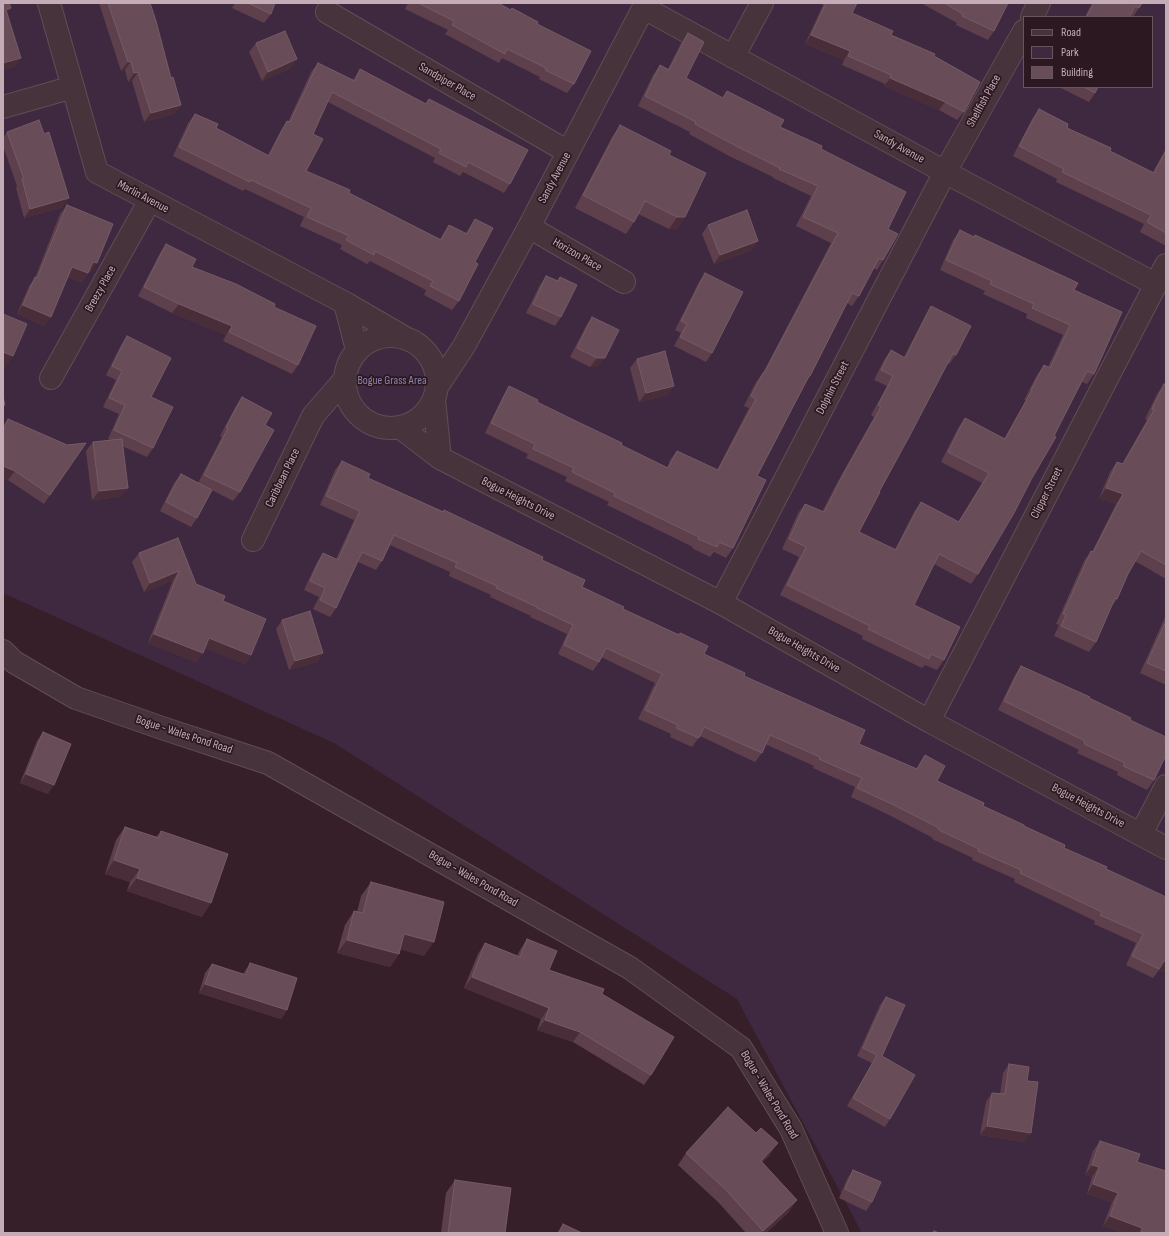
<!DOCTYPE html>
<html>
<head>
<meta charset="utf-8">
<style>
	body { margin:0 }
	#map { position:relative; width:1169px; height:1236px; overflow:hidden; background:#371f29; font-family:"Sofia Sans Condensed",sans-serif }
	canvas { display:block }
	.frame { position:absolute; inset:0; border:4px solid #c4acb6; pointer-events:none }
	.legend { position:absolute; left:1023px; top:16px; width:130px; height:72px; box-sizing:border-box; background:#2c1820; border:1px solid #69535c; margin:0; padding:5px 7px; list-style:none; font-size:12px; color:#c4acb6 }
	.legend li { display:flex; align-items:center; gap:8px; height:20px }
	.legend b { width:20px; border:1px solid #69535c }
</style>
</head>
<body>
<div id="map">
<canvas width="1169" height="1236"></canvas>
<div class="frame"></div>
<ul class="legend">
<li><b style="height:5px;background:#47333b"></b>Road</li>
<li><b style="height:11px;background:#3f2941"></b>Park</li>
<li><b style="height:11px;background:#684c57"></b>Building</li>
</ul>
</div>
<script>
const c = document.querySelector('canvas').getContext('2d');
c.lineJoin = 'round';
function paint(path, color) {
  c.fillStyle = color;
  c.fill(path, 'evenodd');
}
function poly(rows) {
  const path = new Path2D();
  for (const r of rows) {
    if (r.length === 3) {
      path.moveTo(r[0] + r[2], r[1]);
      path.arc(r[0], r[1], r[2], 0, 2 * Math.PI);
      continue;
    }
    path.moveTo(r[0], r[1]);
    for (let i = 2; i < r.length; i += 2) path.lineTo(r[i], r[i + 1]);
  }
  return path;
}
function strokePath(path, color, width, dash) {
  c.strokeStyle = color;
  c.lineWidth = width;
  c.lineCap = dash ? 'butt' : 'round';
  c.setLineDash(dash || []);
  c.stroke(path);
}
function write(font, color, halo, rows, align = 'center') {
  c.font = font + ' "Sofia Sans Condensed",sans-serif';
  c.lineWidth = 3.5;
  c.setLineDash([]);
  c.textBaseline = 'middle';
  c.strokeStyle = halo;
  c.fillStyle = color;
  for (const [text, x, y, turn = 0] of rows) {
    c.save();
    c.translate(x, y);
    c.rotate((+turn || 0) * Math.PI / 180);
    c.textAlign = isNaN(turn) ? turn : align;
    if (halo) c.strokeText(text, 0, 0);
    c.fillText(text, 0, 0);
    c.restore();
  }
}
paint(poly([
	[3,3,1166,3,1166,1233,862,1233,737,999,334,743,3,593],
	[1024,17,1152,17,1152,87,1024,87]
]), '#3f2941');
const minor = poly([
	[49,3,97,172,345,303,407,339],
	[644,8,945,172,1155,284],
	[327,12,568,152],
	[1032,17,1039,3],
	[733,57,762,3],
	[3,107,73,87],
	[529,227,624,282],
	[345,303,357,350],
	[391,382,46],
	[51,378,150,200],
	[437,387,464,346,529,227,646,3],
	[434,400,440,458],
	[401,428,440,458,721,603,929,721,1166,848],
	[253,540,313,416,345,379],
	[721,603,945,172,1024,31],
	[3,651,14,662,76,698,162,728,268,763,630,968,741,1048,791,1129,837,1233],
	[929,721,1166,265],
	[1141,834,1166,786]
]);
strokePath(minor, '#624d56', 24);
strokePath(minor, '#47333b', 22);
paint(poly([
	[99,3,150,3,171,78,181,105,174,114,144,122,132,81,128,82,125,70,121,71],
	[235,3,275,3,271,14,264,23,232,8],
	[408,3,498,3,537,24,574,84,567,93,539,79,540,77,502,58,499,63,445,34,448,30,405,9],
	[819,3,857,3,852,13,891,35,934,56,964,112,957,120,939,110,884,86,885,84,842,65,844,60,805,44,823,5],
	[921,3,1008,3,994,31,988,40,956,25,957,23],
	[1092,3,1142,3,1133,17,1130,16,1129,17,1085,17],
	[688,33,686,78,722,98,727,91,780,127,821,149,888,229,883,260,877,270,873,268,859,296,852,306,847,303,810,376,805,384,757,476,733,548,726,558,714,552,710,557,692,548,693,547,607,505,609,502,565,481,567,477,526,458,528,454,485,433,503,396,509,386,537,402,621,445,667,468,670,460,677,451,717,470,749,408,744,406,756,382,763,373,831,243,796,226,811,196,773,178,773,177,731,157,689,134,690,132,638,106,653,75,660,65,668,69,681,43],
	[256,43,291,68,262,81,249,52],
	[318,63,353,80,360,69,426,104,429,99,510,184,504,193,463,172,460,176,433,162,435,158,328,102,313,134,306,171,349,193,440,239,443,234,449,225,466,233,475,219,475,262,459,301,452,310,424,295,426,290,370,261,367,264,340,249,342,245,300,226,304,217,245,189,243,191,173,156,188,123,195,114,216,128,268,155,281,130,287,121,288,122,311,72],
	[1059,87,1098,87,1095,93,1089,102],
	[1039,109,1067,128,1110,151,1153,172,1166,148,1166,246,1140,232,1144,224,1056,182,1057,179,1013,156,1032,119],
	[620,125,669,155,685,217,677,229,669,229,638,214,634,222,626,234,575,208,612,137],
	[7,132,63,207,24,218,16,188,17,186,3,146,3,138],
	[67,205,91,272,89,272,82,282,68,277,45,326,17,314,29,286,35,278,60,214],
	[708,225,758,241,752,250,714,264,702,234],
	[960,230,1074,290,1094,374,1087,384,1082,382,978,574,971,584,934,564,914,605,944,660,937,670,925,665,922,668,862,639,863,636,780,595,799,557,782,549,798,513,805,504,822,512,837,483,874,417,871,415,887,386,874,380,884,360,891,350,904,357,925,316,931,306,956,355,949,364,947,364,879,492,859,532,895,549,914,512,921,502,958,522,982,483,941,462,958,428,965,418,1004,439,1026,400,1024,400,1037,375,1044,365,1048,367,1063,335,1026,318,1027,314,983,294,985,291,940,270,953,240],
	[166,244,192,267,274,307,298,365,292,374,223,341,226,335,172,313,138,296,160,253],
	[705,273,712,353,706,362,674,346,681,333,675,330,699,282],
	[546,276,557,281,560,277,561,317,555,326,526,313,540,285],
	[592,317,598,367,590,367,570,357,586,326],
	[127,336,151,397,153,448,147,457,122,446,121,497,92,500,86,451,93,442,111,440,108,439,119,414,103,407,116,380,106,375,121,345],
	[637,359,668,395,639,402,630,368],
	[1164,384,1166,385,1166,579,1135,561,1128,574,1117,599,1112,606,1096,642,1089,652,1054,636,1059,625,1056,624,1084,561,1091,551,1092,552,1116,504,1099,498,1110,472,1117,462,1122,464,1147,420,1145,419,1157,394],
	[242,397,265,425,240,492,233,501,212,490,197,518,191,527,160,511,174,483,181,474,198,483,222,437,220,436,236,406],
	[8,419,67,445,86,443,44,504,8,480,3,478,3,426],
	[342,461,368,478,443,511,444,510,542,560,582,587,623,609,679,635,680,633,704,654,744,676,859,744,916,769,925,755,937,781,983,806,1024,826,1064,848,1106,869,1166,973,1159,970,1153,978,1126,965,1136,943,1094,924,1095,921,1014,882,1015,879,972,860,973,858,932,839,933,838,887,814,851,797,855,787,813,768,814,766,765,744,762,753,755,762,700,736,692,747,670,737,671,734,638,719,655,683,601,657,599,662,593,671,558,654,567,634,530,617,531,616,490,597,491,595,449,576,450,572,390,545,382,561,376,570,358,562,336,608,330,617,313,609,319,597,304,590,317,562,323,553,336,559,354,520,320,505,335,470],
	[178,538,196,584,223,601,251,655,245,664,205,648,203,653,196,662,148,643,173,580,144,592,132,562,139,553],
	[1166,615,1166,685,1140,673],
	[282,620,323,653,317,662,289,670,276,629],
	[1021,666,1089,698,1130,720,1154,780,1147,790,1117,775,1118,772,1077,753,1079,750,998,710,1015,675],
	[43,732,48,794,20,783,37,741],
	[125,827,156,837,161,831,202,917,127,891,130,882,105,874,116,840],
	[371,882,424,956,400,949,399,954,390,967,337,953,345,925,354,911,357,912,361,896],
	[527,939,549,970,602,994,651,1075,644,1085,573,1042,537,1030,541,1019,464,988,478,954,485,943,517,956,520,950],
	[250,963,287,1010,281,1019,199,993,205,973,212,964,243,974],
	[886,997,882,1056,890,1119,885,1127,847,1106,872,1063,857,1056,880,1005],
	[1009,1064,1027,1081,1024,1142,980,1135,986,1102,992,1093,1000,1094,1003,1073],
	[1100,1141,1137,1162,1166,1233,1123,1233,1103,1226,1112,1202,1087,1194,1092,1177,1085,1175,1093,1151],
	[686,1153,770,1155,762,1163,789,1212,766,1233,746,1233,718,1202,678,1165],
	[853,1170,872,1202,866,1211,839,1198,847,1179],
	[455,1180,505,1233,441,1233,446,1193],
	[563,1224,582,1233,557,1233]
]), '#5d404c');
paint(poly([
	[11,8,4,17,6,10],
	[811,35,850,51,844,60,805,44],
	[21,58,15,67,3,70,3,63],
	[297,59,291,68,262,81,268,72],
	[131,61,125,70,121,71,128,62],
	[138,72,132,81,128,82,134,73],
	[890,78,945,102,939,110,884,86],
	[181,105,174,114,144,122,151,113],
	[69,198,63,207,24,218,30,209],
	[677,217,685,217,677,229,669,229],
	[758,241,752,250,714,264,720,255],
	[93,262,97,263,91,272,87,271],
	[72,267,88,273,82,282,66,276],
	[179,304,232,326,226,335,172,313],
	[23,305,51,317,45,326,17,314],
	[3,352,13,356,5,368,3,367],
	[597,358,605,358,598,367,590,367],
	[674,386,668,395,639,402,646,393],
	[3,466,15,471,8,480,3,478],
	[128,488,121,497,92,500,99,491],
	[1106,488,1123,494,1116,504,1099,498],
	[179,571,173,580,144,592,150,583],
	[154,634,203,653,196,662,148,643],
	[209,638,251,655,245,664,202,647],
	[323,653,317,662,289,670,295,661],
	[26,774,54,785,48,794,20,783],
	[114,860,140,869,130,882,105,874],
	[137,878,211,903,202,917,127,891],
	[404,934,434,942,424,956,395,948],
	[347,940,399,954,390,967,337,953],
	[1164,961,1166,962,1166,973,1159,970],
	[472,977,549,1008,541,1019,464,988],
	[205,984,287,1010,281,1019,199,993],
	[545,1020,580,1032,573,1042,537,1030],
	[987,1126,1031,1133,1024,1142,980,1135],
	[778,1143,770,1155,753,1173,761,1161],
	[1092,1165,1099,1167,1092,1177,1085,1175],
	[1093,1184,1118,1193,1112,1202,1087,1194],
	[797,1200,789,1212,766,1233,762,1233,763,1231],
	[1110,1216,1142,1228,1139,1233,1123,1233,1103,1226]
]), '#492e39');
const building = poly([
	[3,3,9,3,11,8,6,10,21,58,3,63,3,3],
	[108,3,150,3,156,21,171,78,173,77,181,105,151,113,138,72,134,73,131,61,128,62,108,3],
	[248,3,275,3,271,14,248,3],
	[418,3,498,3,511,10,512,8,538,22,537,24,591,51,574,84,545,70,546,68,507,49,505,54,452,25,454,21,418,3],
	[826,3,857,3,852,13,893,31,891,35,935,54,934,56,980,82,964,112,945,102,890,78,891,75,848,56,850,51,811,35,826,3],
	[944,3,1008,3,994,31,962,16,963,14,944,3],
	[1094,3,1142,3,1139,8,1135,6,1129,17,1086,17,1094,3],
	[285,31,297,59,268,72,256,43,285,31],
	[688,33,704,42,686,78,723,98,727,91,784,120,780,127,822,146,821,149,906,192,888,229,898,234,883,260,879,258,859,296,852,293,810,376,809,376,757,476,766,480,733,548,719,542,717,547,698,539,699,537,614,496,615,493,572,472,574,468,533,449,535,444,491,423,509,386,538,400,537,402,580,423,622,443,621,445,668,468,677,451,718,470,756,399,751,396,763,373,764,373,838,233,803,217,818,186,779,169,780,168,738,147,695,124,696,122,645,96,660,65,669,70,688,33],
	[318,63,355,81,360,69,426,104,429,99,528,150,510,184,468,162,466,167,439,153,441,149,332,92,313,134,323,139,306,171,350,190,349,193,441,240,449,225,467,234,475,219,493,228,475,262,478,264,459,301,430,286,433,281,375,251,374,255,346,240,349,236,307,217,311,208,251,180,250,182,179,147,195,114,218,124,216,128,269,156,287,121,290,122,318,63],
	[1084,87,1098,87,1095,93,1084,87],
	[1039,109,1068,124,1067,128,1111,148,1110,151,1154,173,1166,151,1166,233,1147,222,1151,215,1062,172,1064,169,1019,146,1039,109],
	[39,120,44,134,49,132,69,198,30,209,22,179,24,179,7,132,39,120],
	[620,125,671,151,669,155,706,173,685,217,677,217,645,201,634,222,583,195,620,125],
	[67,205,113,224,97,263,93,262,88,273,72,267,51,317,23,305,35,277,37,278,67,205],
	[747,210,758,241,720,255,708,225,747,210],
	[960,230,974,237,975,235,1078,283,1074,290,1122,312,1094,374,1087,371,1054,436,1056,437,1032,478,1014,513,978,574,939,554,914,605,960,627,944,660,931,654,929,659,868,629,870,626,787,585,806,547,789,539,805,504,824,512,844,473,881,407,878,405,893,376,881,370,891,350,905,358,931,306,971,326,956,355,953,353,909,437,879,492,880,492,859,532,896,550,921,502,959,522,989,473,948,452,965,418,1005,439,1032,390,1031,390,1044,365,1050,368,1070,325,1032,308,1034,304,990,284,992,281,946,260,960,230],
	[166,244,196,259,192,267,236,284,275,304,274,307,316,326,298,365,229,332,232,326,179,304,144,287,166,244],
	[705,273,743,292,712,353,680,337,687,324,681,321,705,273],
	[546,276,558,281,560,277,577,285,561,317,533,304,546,276],
	[3,314,27,324,13,356,3,352,3,314],
	[592,317,619,330,605,358,597,358,577,348,592,317],
	[127,336,171,358,151,397,173,407,153,448,114,430,125,405,109,398,122,371,112,366,127,336],
	[665,351,674,386,646,393,637,359,665,351],
	[1164,384,1166,385,1166,565,1141,551,1128,574,1117,599,1115,598,1096,642,1061,626,1066,615,1063,614,1091,551,1093,552,1123,494,1106,488,1117,462,1123,464,1154,410,1152,409,1164,384],
	[3,396,5,405,3,406,3,396],
	[242,397,272,413,265,425,274,430,240,492,204,475,228,428,226,427,242,397],
	[8,419,67,445,86,443,50,495,15,471,3,466,3,431,8,419],
	[122,439,128,488,99,491,93,442,122,439],
	[342,461,370,474,368,478,443,512,444,510,543,557,542,560,585,580,582,587,624,607,623,609,679,635,680,633,708,646,704,654,745,673,744,676,865,730,859,744,917,769,925,755,945,766,937,781,984,803,983,806,1024,825,1024,826,1065,845,1064,848,1107,867,1106,869,1147,888,1166,897,1166,962,1164,961,1159,969,1132,956,1143,934,1100,915,1102,912,1020,873,1021,870,978,851,979,849,939,830,939,828,894,805,857,788,862,778,819,759,820,757,770,735,762,753,704,727,699,738,676,728,678,725,645,710,662,674,606,648,599,662,564,645,573,625,537,608,537,607,496,588,497,586,455,567,457,563,394,535,382,561,362,552,336,608,320,600,325,588,310,581,323,553,338,560,360,511,326,496,342,461],
	[181,474,212,490,197,518,166,502,181,474],
	[178,538,196,584,225,596,223,601,266,619,251,655,209,638,203,653,154,634,179,571,150,583,139,553,178,538],
	[310,611,323,653,295,661,282,620,310,611],
	[1166,621,1166,671,1147,663,1166,621],
	[1021,666,1090,697,1089,698,1131,718,1130,720,1166,737,1166,755,1154,780,1123,766,1125,763,1084,744,1085,741,1004,701,1021,666],
	[43,732,71,744,54,785,26,774,43,732],
	[125,827,159,838,161,831,228,854,211,903,137,878,140,869,114,860,125,827],
	[371,882,444,902,434,942,404,934,399,954,347,940,354,911,363,913,371,882],
	[527,939,557,951,549,970,604,989,602,994,674,1037,651,1075,580,1032,545,1020,549,1008,472,977,485,943,520,957,527,939],
	[250,963,297,978,287,1010,205,984,212,964,246,975,250,963],
	[886,997,905,1005,882,1056,915,1075,890,1119,853,1098,877,1055,863,1048,886,997],
	[1009,1064,1029,1067,1027,1081,1038,1082,1031,1133,987,1126,992,1093,1005,1094,1009,1064],
	[728,1107,756,1133,761,1128,778,1143,761,1161,797,1200,763,1231,726,1190,686,1153,728,1107],
	[1100,1141,1140,1154,1137,1162,1166,1171,1166,1233,1141,1233,1142,1228,1110,1216,1118,1193,1093,1184,1099,1167,1092,1165,1100,1141],
	[853,1170,881,1182,872,1202,845,1189,853,1170],
	[455,1180,511,1188,505,1233,448,1233,455,1180],
	[563,1224,582,1233,559,1233,563,1224],
	[934,1231,939,1233,933,1233,934,1231]
]);
paint(building, '#684c57');
strokePath(building, '#765b66', 1);
write('12px', '#c4acb6', '#2c1820', [
	["Sandpiper Place",447,82,30],
	["Shellfish Place",984,101,-61],
	["Sandy Avenue",899,147,29],
	["Sandy Avenue",555,178,-62],
	["Marlin Avenue",143,197,28],
	["Horizon Place",577,255,30],
	["Breezy Place",101,289,-61],
	["Dolphin Street",833,388,-63],
	["Caribbean Place",283,478,-64],
	["Clipper Street",1047,493,-63],
	["Bogue Heights Drive",518,499,27],
	["Bogue Heights Drive",804,650,30],
	["Bogue - Wales Pond Road",184,735,18],
	["Bogue Heights Drive",1088,806,28],
	["Bogue - Wales Pond Road",473,879,30],
	["Bogue - Wales Pond Road",769,1095,59]
]);
write('12px', '#8d83aa', '#2c1820', [
	["Bogue Grass Area",392,381]
]);
</script>
</body>
</html>
